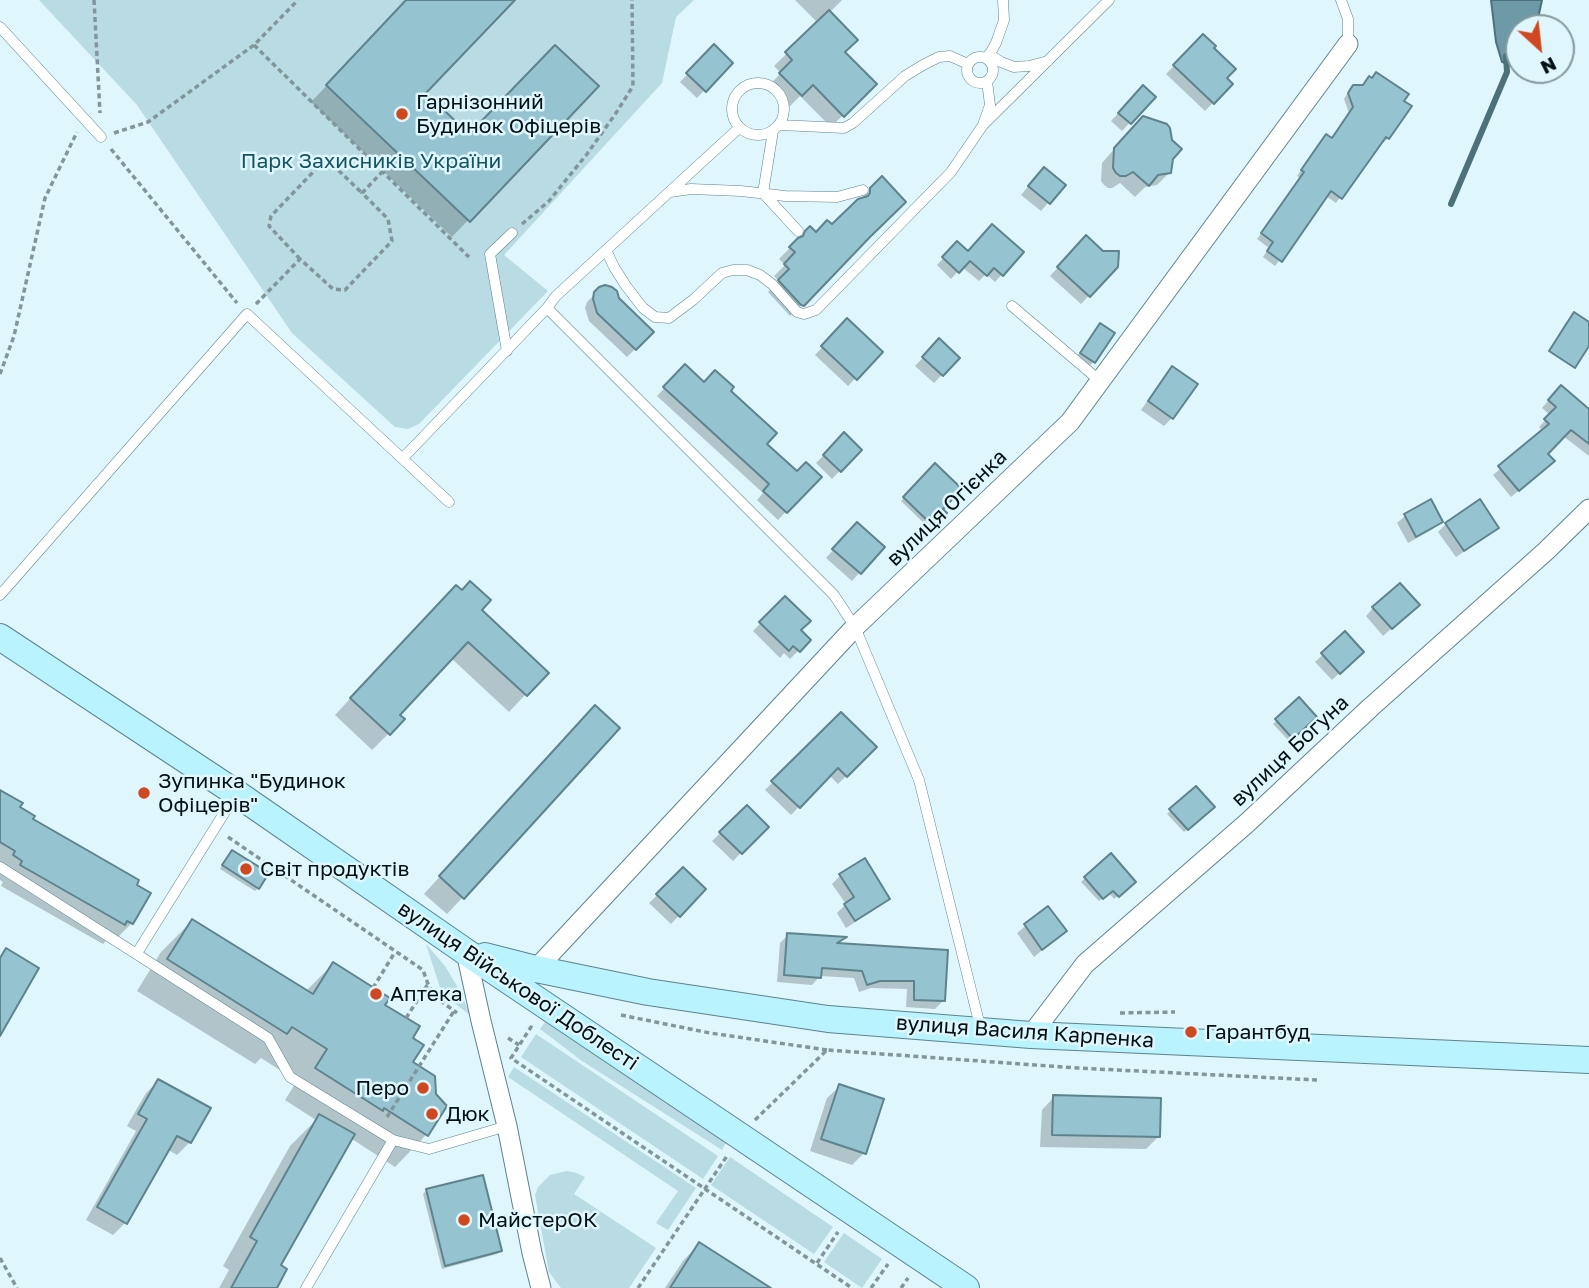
<!DOCTYPE html>
<html>
<head>
<meta charset="utf-8">
<style>
	body { margin:0 }
	#map { position:relative; width:1589px; height:1288px; overflow:hidden; background:#def6fc; font-family:"Golos Text",sans-serif }
	canvas { display:block }
	.north { position:absolute; left:1505px; top:14px; width:70px; height:70px; box-sizing:border-box; background:#def6fc; border:2px solid #869a9f; border-radius:50%; rotate:153deg; font-size:19px; font-weight:700; line-height:28px; text-align:center; color:#031014 }
	.north::after { content:''; display:block; margin:auto; width:24px; height:32px; background:#d04820; clip-path:polygon(50% 0,100% 100%,50% 72%,0 100%) }
</style>
</head>
<body>
<div id="map">
<canvas width="1589" height="1288"></canvas>
<div class="north">N</div>
</div>
<script>
const c = document.querySelector('canvas').getContext('2d');
c.lineJoin = 'round';
function paint(path, color) {
  c.fillStyle = color;
  c.fill(path, 'evenodd');
}
function poly(rows) {
  const path = new Path2D();
  for (const r of rows) {
    if (r.length === 3) {
      path.moveTo(r[0] + r[2], r[1]);
      path.arc(r[0], r[1], r[2], 0, 2 * Math.PI);
      continue;
    }
    path.moveTo(r[0], r[1]);
    for (let i = 2; i < r.length; i += 2) path.lineTo(r[i], r[i + 1]);
  }
  return path;
}
function strokePath(path, color, width, dash) {
  c.strokeStyle = color;
  c.lineWidth = width;
  c.lineCap = dash ? 'butt' : 'round';
  c.setLineDash(dash || []);
  c.stroke(path);
}
function write(font, color, halo, rows, align = 'center') {
  c.font = font + ' "Golos Text",sans-serif';
  c.lineWidth = 5;
  c.setLineDash([]);
  c.textBaseline = 'middle';
  c.strokeStyle = halo;
  c.fillStyle = color;
  for (const [text, x, y, turn = 0] of rows) {
    c.save();
    c.translate(x, y);
    c.rotate((+turn || 0) * Math.PI / 180);
    c.textAlign = isNaN(turn) ? turn : align;
    if (halo) c.strokeText(text, 0, 0);
    c.fillText(text, 0, 0);
    c.restore();
  }
}
paint(poly([
	[39,0,694,0,676,17,662,83,504,255,548,291,419,424,408,429,395,427,292,333,137,105],
	[426,944,445,966,460,991,470,1015,442,994],
	[545,1022,726,1143,722,1150,582,1061,540,1029],
	[536,1034,718,1156,703,1179,521,1057],
	[514,1067,696,1188,668,1230,656,1223,678,1191,508,1077],
	[730,1157,833,1227,814,1254,711,1185],
	[567,1171,576,1173,585,1177,574,1194,656,1248,629,1288,561,1288,549,1272,535,1195,538,1187,550,1175],
	[844,1233,882,1259,862,1288,824,1262]
]), '#b8dbe4');
const water = poly([
	[1491,0,1542,0,1536,28,1519,28,1519,62,1513,65,1502,62,1496,42,1491,0]
]);
paint(water, '#6d9aa6');
strokePath(water, '#4d717a', 2);
paint(poly([
	[408,0,503,0,423,93,469,137,596,86,452,237,311,102],
	[795,0,842,0,829,13,843,52,874,84,831,127,800,96,789,107,768,86,781,73,774,66,818,23],
	[1203,36,1212,48,1224,78,1231,84,1205,111,1166,74],
	[714,47,731,63,697,98,680,82],
	[1364,84,1388,138,1383,143,1381,141,1336,203,1326,196,1275,266,1263,257,1269,248,1257,239,1300,178,1297,176,1321,141,1331,139,1349,113,1344,99,1348,92,1354,87,1362,86],
	[1135,95,1153,97,1122,131,1111,121],
	[1130,131,1171,159,1170,172,1157,185,1145,187,1135,197,1120,183,1112,188,1108,188,1104,185,1101,181,1102,163],
	[1036,177,1063,186,1041,211,1021,195],
	[881,179,862,242,790,316,768,292,779,281,774,276,785,265,779,259,810,228,815,234,832,227],
	[1086,238,1117,266,1081,304,1050,276],
	[957,243,968,253,1022,252,995,282,986,274,979,281,962,267,951,279,937,265],
	[600,289,617,299,652,332,627,357,589,321,585,308,587,302],
	[1574,315,1589,324,1589,343,1573,364,1550,349,1566,322],
	[847,321,881,352,848,386,815,355],
	[1101,325,1113,333,1093,362,1086,370,1073,362,1093,333],
	[939,341,958,358,934,383,915,366],
	[685,367,704,384,729,391,764,444,796,474,819,477,778,520,757,500,763,493,657,396],
	[1173,368,1172,418,1164,426,1141,410,1165,376],
	[1554,394,1589,411,1589,456,1563,436,1546,454,1545,468,1511,497,1493,475,1543,431,1539,427,1550,415,1542,408],
	[844,435,860,450,832,479,816,463],
	[935,466,941,509,945,513,930,529,901,501],
	[1405,516,1441,521,1433,529,1408,543,1397,523],
	[1446,524,1496,527,1489,535,1456,557,1438,532],
	[849,532,883,547,852,581,826,558],
	[785,598,799,630,809,640,790,659,784,653,780,658,753,631],
	[439,603,479,610,546,673,509,712,451,658,398,715,403,719,372,750,335,715],
	[1373,608,1409,613,1383,636,1366,616],
	[1344,634,1361,652,1332,680,1315,662],
	[1299,700,1315,717,1289,741,1273,724],
	[841,715,875,747,838,784,829,775,791,815,765,790],
	[579,724,463,897,447,914,424,894],
	[1196,788,1213,807,1184,832,1167,814],
	[0,792,31,820,149,893,132,923,111,944,106,941,103,944,1,886,3,882,0,880],
	[747,808,766,827,733,861,712,841],
	[228,855,258,888,255,891,220,869],
	[1110,856,1134,882,1114,899,1109,893,1099,901,1081,882],
	[683,870,704,889,671,924,649,903],
	[840,876,888,899,880,906,846,928,837,913,846,904,832,884],
	[1048,908,1065,931,1034,957,1017,933],
	[192,921,306,991,333,964,383,1005,411,1038,411,1063,435,1095,445,1106,426,1135,395,1167,352,1139,350,1141,278,1266,275,1288,219,1288,229,1270,223,1266,290,1146,316,1120,285,1100,297,1081,261,1058,255,1064,137,991,161,952],
	[788,935,843,939,837,945,946,952,943,1001,935,1009,906,1007,907,989,871,988,859,992,854,978,820,976,812,985,777,982,780,943],
	[158,1081,208,1109,190,1142,177,1155,167,1149,125,1223,113,1235,86,1220,136,1131,127,1126,146,1093],
	[840,1086,864,1153,852,1165,810,1151,827,1098],
	[1054,1097,1158,1137,1146,1149,1040,1147,1042,1110],
	[481,1177,500,1251,497,1254,442,1269,423,1194,426,1191],
	[699,1244,768,1288,665,1288,683,1261]
]), '#0003');
strokePath(poly([
	[1451,204,1507,72,1506,56]
]), '#4d717a', 6);
const building = poly([
	[406,0,515,0,426,93,469,134,555,45,599,86,470,222,326,85,406,0],
	[829,10,858,40,845,52,877,84,844,117,813,85,802,96,779,73,792,60,785,52,829,10],
	[1203,34,1216,46,1214,48,1236,69,1227,78,1233,84,1214,104,1173,65,1203,34],
	[714,44,733,63,706,92,686,73,714,44],
	[1376,72,1409,94,1404,101,1412,106,1389,139,1386,137,1342,199,1331,191,1282,262,1267,251,1273,242,1261,233,1304,172,1301,170,1326,134,1332,138,1353,107,1348,93,1353,85,1363,85,1369,76,1372,78,1376,72],
	[1143,85,1156,97,1131,124,1118,113,1143,85],
	[1143,116,1167,124,1170,128,1172,140,1182,149,1173,159,1171,173,1158,175,1149,186,1133,172,1126,176,1120,176,1116,173,1113,168,1114,148,1143,116],
	[1044,167,1066,185,1050,204,1028,186,1044,167],
	[882,176,906,202,870,237,804,306,801,305,778,280,789,269,784,264,795,252,789,247,798,238,803,236,805,231,810,226,816,232,827,220,832,224,858,199,868,196,870,193,870,188,882,176],
	[992,224,1024,252,1003,276,994,268,987,276,970,261,959,273,942,257,957,241,968,251,992,224],
	[1086,235,1103,251,1119,251,1118,267,1090,297,1057,267,1086,235],
	[605,285,612,287,617,291,619,298,654,332,636,350,597,313,593,299,594,292,599,287,605,285],
	[1574,312,1589,322,1589,346,1575,368,1549,351,1574,312],
	[847,318,883,352,857,380,821,346,847,318],
	[1100,323,1115,333,1095,363,1080,353,1100,323],
	[939,338,960,358,943,376,922,357,939,338],
	[685,364,704,382,715,370,734,387,731,391,777,433,767,444,797,471,806,462,822,477,787,513,763,491,769,484,663,387,685,364],
	[1172,366,1198,384,1173,419,1148,401,1172,366],
	[1561,385,1589,409,1589,444,1571,430,1548,454,1555,461,1519,491,1498,466,1549,424,1544,419,1556,407,1548,400,1561,385],
	[844,432,862,450,841,472,823,455,844,432],
	[935,463,962,489,943,509,947,513,934,527,903,497,935,463],
	[1431,499,1443,522,1416,537,1404,514,1431,499],
	[1480,499,1499,528,1464,551,1445,523,1480,499],
	[857,522,885,547,861,574,832,549,857,522],
	[470,581,491,600,482,610,549,673,527,696,468,642,400,715,405,719,390,735,350,698,456,585,462,590,470,581],
	[1400,583,1420,605,1392,629,1372,607,1400,583],
	[785,596,811,621,801,630,811,640,800,652,793,646,789,651,759,622,785,596],
	[1345,631,1364,652,1340,674,1321,653,1345,631],
	[1299,697,1317,717,1293,739,1275,719,1299,697],
	[595,705,620,728,464,899,439,876,595,705],
	[841,712,877,747,847,777,838,768,800,808,771,781,841,712],
	[1196,786,1215,807,1188,830,1169,809,1196,786],
	[0,790,23,803,20,807,35,816,33,819,139,880,137,885,151,893,133,924,127,921,125,925,20,865,22,861,13,855,15,851,0,842,0,790],
	[747,805,769,827,742,854,719,832,747,805],
	[232,850,269,873,259,889,222,865,232,850],
	[1111,853,1136,882,1119,897,1113,891,1103,899,1084,877,1111,853],
	[865,858,890,899,855,921,844,904,854,897,839,874,865,858],
	[683,867,706,889,680,917,656,894,683,867],
	[1048,906,1067,931,1042,950,1024,924,1048,906],
	[192,919,313,994,333,962,390,998,385,1005,420,1026,413,1038,424,1045,413,1062,435,1076,436,1094,447,1106,428,1136,384,1108,383,1111,315,1068,327,1049,292,1027,287,1034,167,959,192,919],
	[787,933,847,937,837,943,948,950,945,1001,914,1000,914,981,880,981,867,985,862,971,822,968,821,978,784,975,787,933],
	[6,948,39,968,0,1036,0,958,6,948],
	[158,1079,211,1108,191,1143,177,1136,127,1224,97,1207,147,1119,138,1114,158,1079],
	[839,1084,884,1099,866,1154,821,1139,839,1084],
	[1053,1095,1161,1098,1160,1137,1052,1135,1053,1095],
	[319,1114,355,1134,281,1265,287,1269,277,1288,231,1288,257,1241,250,1237,319,1114],
	[483,1175,502,1251,445,1266,426,1189,483,1175],
	[699,1242,771,1288,670,1288,699,1242]
]);
paint(building, '#95c3d0');
strokePath(building, '#5e838d', 2);
const lane = poly([
	[1341,0,1348,19,1348,44],
	[0,27,101,137],
	[989,54,1001,62,1014,67,1029,66,1048,61],
	[980,70,13],
	[987,59,996,43,1004,20,1003,0],
	[758,109,26],
	[984,122,990,105,987,81],
	[780,125,844,128,853,123,905,76,923,65,939,57,950,56,968,64],
	[773,131,763,193,798,231],
	[670,192,691,189,741,191,785,196,837,197,863,190],
	[606,250,614,267,626,286,643,308,655,317,669,318,693,300,722,273,733,270,747,270,760,275,772,284,797,312,804,314,816,310,951,172,983,125,1109,0],
	[1012,306,1100,381],
	[547,308,834,595,855,627,919,780,981,1030],
	[507,351,490,254,512,233],
	[403,458,547,308,556,296,739,128],
	[0,595,247,314,449,502],
	[0,867,268,1038,290,1077,393,1140,429,1149,507,1126],
	[137,953,236,794],
	[306,1288,393,1140]
]);
const street = poly([
	[466,952,481,1021,507,1126,532,1253,541,1288],
	[536,969,855,627,1070,422,1348,44],
	[1031,1035,1085,964,1247,823,1371,707,1546,551,1589,509]
]);
const secondary = poly([
	[0,637,236,793,466,952,966,1288],
	[485,956,536,969,648,992,828,1019,1031,1035,1589,1060]
]);
strokePath(lane, '#5e838d', 11);
strokePath(street, '#5e838d', 21);
strokePath(secondary, '#5e838d', 28);
strokePath(poly([
	[94,0,100,113],
	[254,45,469,257],
	[114,133,148,122,254,45,298,0],
	[111,149,237,303],
	[522,224,549,201,587,154,616,113,633,86,632,0],
	[300,259,269,226,271,216,317,168,336,168,362,193],
	[256,304,300,259,333,289,345,290,392,241,388,219,362,193,382,172],
	[0,374,14,336,45,198,77,132],
	[228,837,423,970,428,984,434,996,457,1013],
	[373,988,395,952],
	[1120,1013,1175,1012],
	[621,1015,710,1033,827,1050],
	[406,1018,428,984],
	[532,1028,531,1027,511,1058,852,1288],
	[508,1038,519,1045],
	[387,1117,454,1011],
	[755,1120,827,1050,1077,1068,1317,1080],
	[0,1258,17,1288],
	[817,1263,838,1232],
	[638,1288,727,1156],
	[871,1288,888,1264],
	[901,1288,908,1278]
]), '#82959a', 3.5, [5, 3.5]);
strokePath(lane, '#fff', 10);
strokePath(street, '#fff', 19);
strokePath(secondary, '#b8f3fe', 26);
for (const [x, y, r, color] of [
	[402,114,7,"#d04820"],
	[144,793,7,"#d04820"],
	[246,869,7,"#d04820"],
	[376,994,7,"#d04820"],
	[1191,1032,7,"#d04820"],
	[423,1088,7,"#d04820"],
	[432,1114,7,"#d04820"],
	[464,1220,7,"#d04820"]
]) {
  const dot = new Path2D();
  dot.arc(x, y, r, 0, 2 * Math.PI);
  c.fillStyle = color;
  c.fill(dot);
  strokePath(dot, '#def6fc', 2.5);
}
write('21px', '#031014', '#def6fc', [
	["Гарнізонний",416,102],
	["Будинок Офіцерів",416,126],
	["Зупинка \"Будинок",158,781],
	["Офіцерів\"",158,805],
	["Світ продуктів",260,869],
	["Аптека",390,994],
	["Гарантбуд",1205,1032],
	["Перо",409,1088,"right"],
	["Дюк",446,1114],
	["МайстерОК",478,1220]
], 'left');
write('21px', '#155462', '#def6fc', [
	["Парк Захисників України",371,161]
]);
write('21px', '#031014', '#def6fc', [
	["вулиця Огієнка",947,508,-44],
	["вулиця Богуна",1290,751,-43],
	["вулиця Військової Доблесті",518,986,34],
	["вулиця Василя Карпенка",1025,1032,4]
]);
</script>
</body>
</html>
